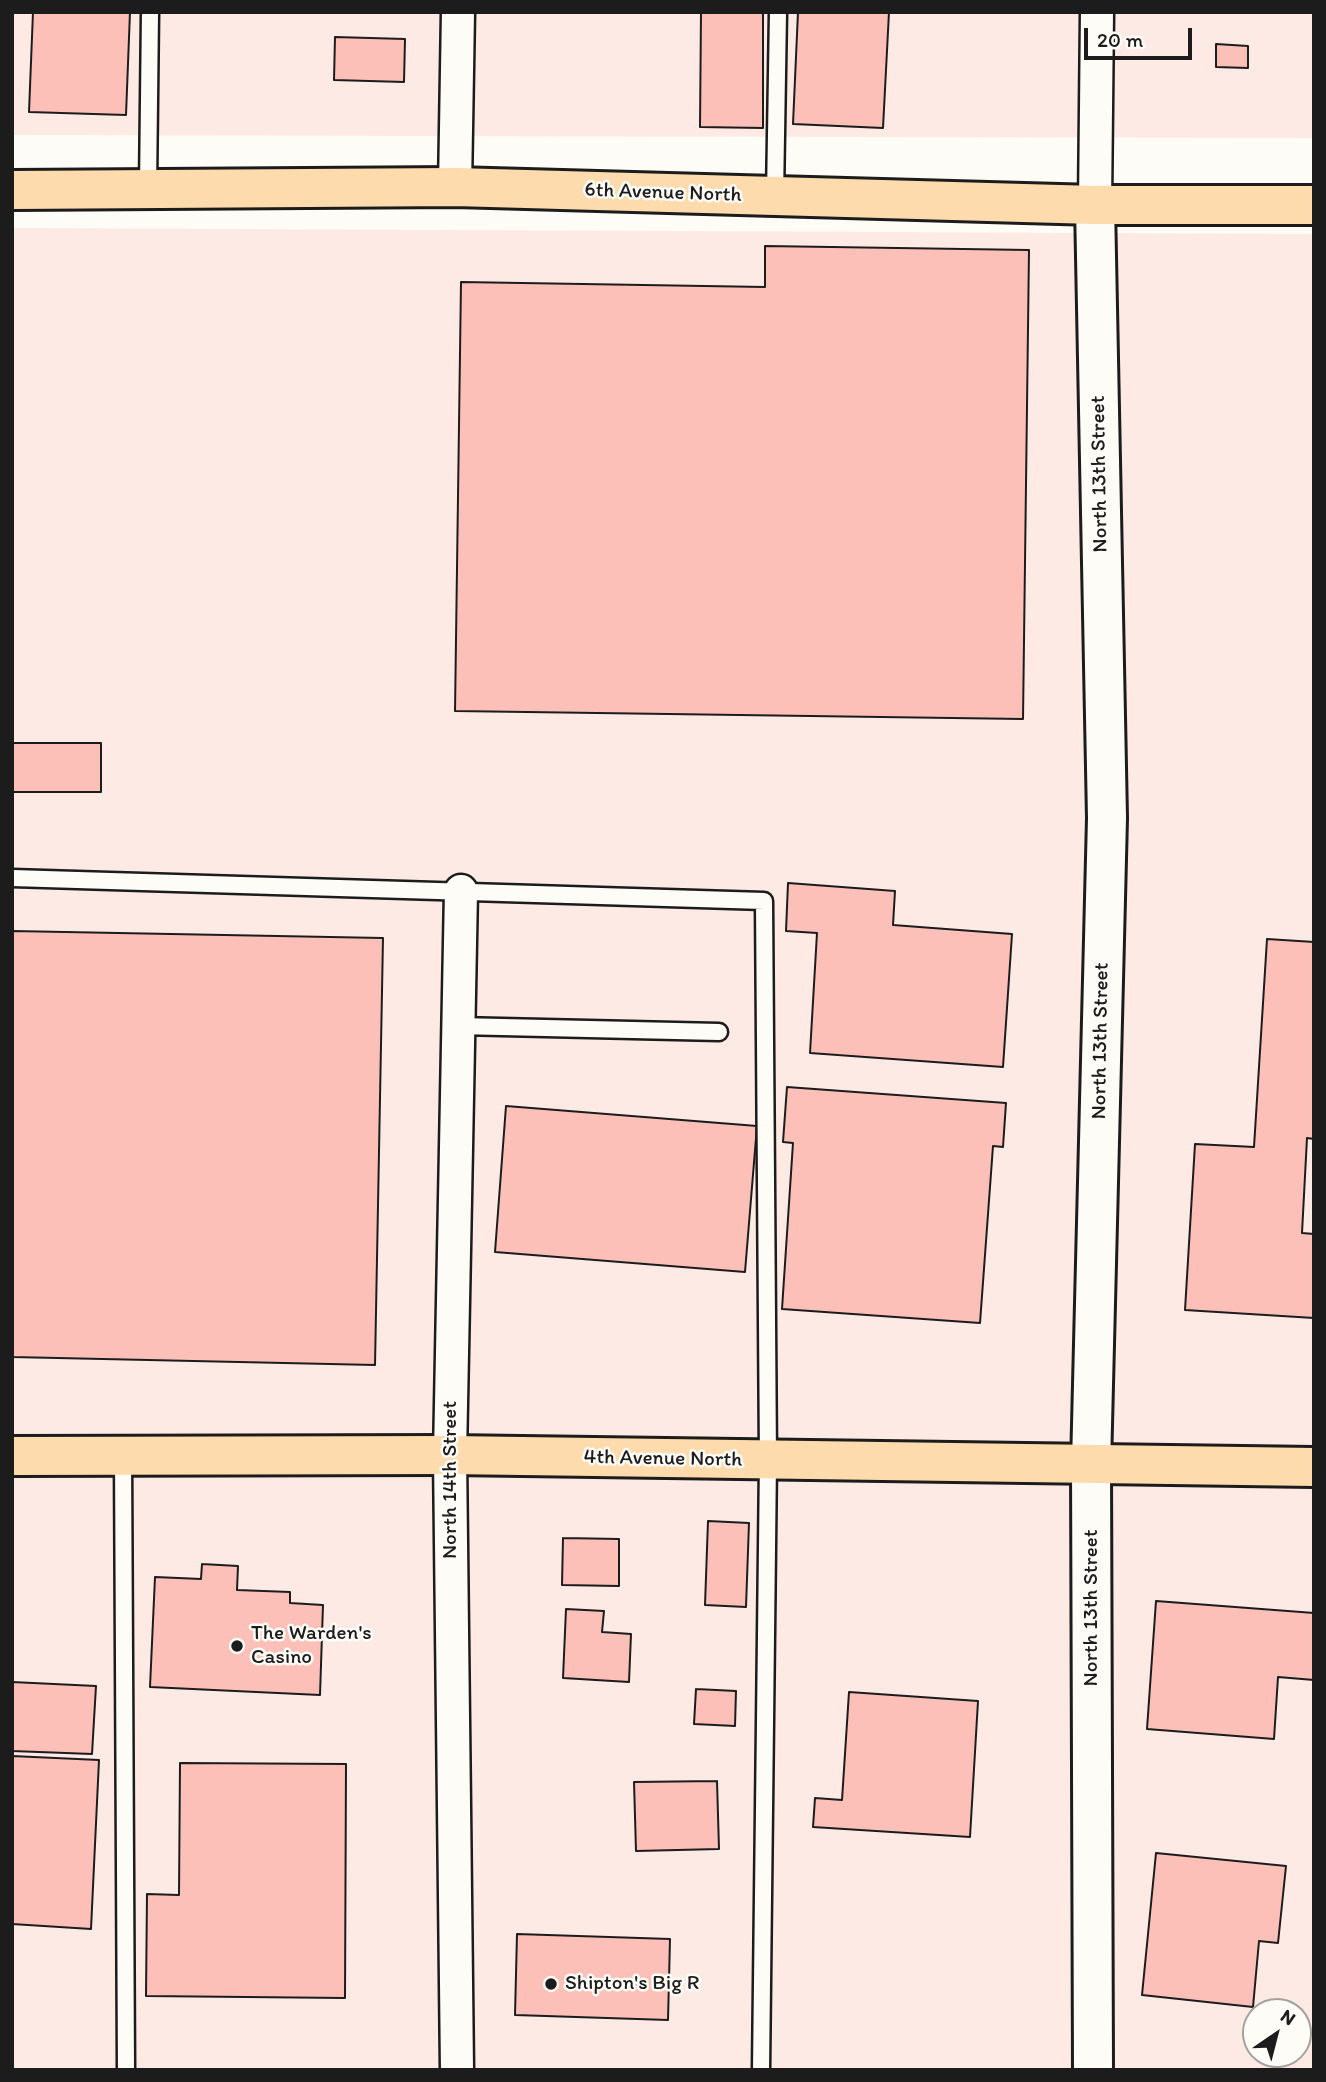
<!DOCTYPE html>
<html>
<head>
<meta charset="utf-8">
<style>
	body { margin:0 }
	#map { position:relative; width:1326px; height:2082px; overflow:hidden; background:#fdfcf7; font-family:Itim,sans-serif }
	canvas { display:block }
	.frame { position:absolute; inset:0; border:14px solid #1c1c1c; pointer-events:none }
	.north { position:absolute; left:1242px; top:1998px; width:70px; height:70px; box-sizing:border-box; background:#fdfcf7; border:2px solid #a3a29f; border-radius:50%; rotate:35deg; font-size:19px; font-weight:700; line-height:28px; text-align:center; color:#1c1c1c }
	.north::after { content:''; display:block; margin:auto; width:24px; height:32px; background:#1c1c1c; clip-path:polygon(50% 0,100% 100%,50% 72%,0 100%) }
	.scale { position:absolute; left:1084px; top:28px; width:108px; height:32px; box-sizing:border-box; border:4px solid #1c1c1c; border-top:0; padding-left:9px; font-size:21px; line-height:24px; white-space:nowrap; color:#1c1c1c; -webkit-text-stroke:5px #fdfcf7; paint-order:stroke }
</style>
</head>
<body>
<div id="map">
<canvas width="1326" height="2082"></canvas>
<div class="frame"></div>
<div class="north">N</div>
<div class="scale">20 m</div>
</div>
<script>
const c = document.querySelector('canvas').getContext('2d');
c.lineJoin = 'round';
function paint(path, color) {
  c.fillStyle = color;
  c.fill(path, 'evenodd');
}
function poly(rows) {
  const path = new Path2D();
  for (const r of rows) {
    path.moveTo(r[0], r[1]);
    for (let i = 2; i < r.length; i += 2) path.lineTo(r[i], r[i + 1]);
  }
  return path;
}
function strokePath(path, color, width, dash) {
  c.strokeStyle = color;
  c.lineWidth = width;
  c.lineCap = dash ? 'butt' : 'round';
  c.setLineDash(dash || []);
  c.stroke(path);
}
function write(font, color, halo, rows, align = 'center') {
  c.font = font + ' Itim,sans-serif';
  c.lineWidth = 5;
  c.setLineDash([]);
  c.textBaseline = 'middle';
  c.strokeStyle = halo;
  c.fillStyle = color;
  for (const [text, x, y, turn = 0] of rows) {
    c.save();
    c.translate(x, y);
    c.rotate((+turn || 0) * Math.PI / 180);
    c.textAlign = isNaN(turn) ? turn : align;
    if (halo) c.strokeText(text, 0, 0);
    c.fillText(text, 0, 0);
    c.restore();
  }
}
paint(poly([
	[12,12,1314,12,1314,138,12,135],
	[12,228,1314,234,1314,2070,12,2070],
	[1256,2012,1298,2012,1298,2054,1256,2054]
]), '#fdeae4');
const building = poly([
	[33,12,130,12,126,115,29,112,33,12],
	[701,12,763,12,763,128,700,127,701,12],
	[798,12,889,12,883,128,793,124,798,12],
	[335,37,405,39,404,82,334,80,335,37],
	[1216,44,1248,46,1248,68,1216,67,1216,44],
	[765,246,1029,250,1023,719,455,711,461,282,765,287,765,246],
	[12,743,101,743,101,792,12,792,12,743],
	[788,883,895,891,893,925,1012,934,1003,1067,810,1053,817,933,786,931,788,883],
	[12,931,383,938,375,1365,12,1357,12,931],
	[1267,939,1314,942,1314,1139,1307,1138,1302,1233,1314,1234,1314,1318,1185,1310,1195,1144,1254,1147,1267,939],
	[787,1087,1006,1103,1003,1147,993,1146,980,1323,782,1309,793,1143,783,1142,787,1087],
	[506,1106,757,1126,745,1272,495,1252,506,1106],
	[708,1521,749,1523,746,1607,705,1605,708,1521],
	[563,1538,619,1539,619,1586,562,1585,563,1538],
	[202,1564,238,1566,237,1590,290,1592,290,1603,323,1605,320,1695,150,1687,155,1577,201,1579,202,1564],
	[1156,1601,1314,1613,1314,1680,1278,1677,1274,1739,1147,1729,1156,1601],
	[566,1609,604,1611,602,1632,631,1634,629,1682,563,1678,566,1609],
	[12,1682,96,1686,92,1754,12,1751,12,1682],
	[696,1689,736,1691,735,1726,694,1724,696,1689],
	[849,1692,978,1701,970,1837,813,1827,815,1798,842,1800,849,1692],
	[12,1756,99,1760,91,1929,12,1924,12,1756],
	[180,1763,346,1764,345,1998,146,1996,147,1894,179,1895,180,1763],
	[717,1781,719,1849,636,1851,634,1782,717,1781],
	[1156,1853,1286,1866,1278,1943,1259,1941,1253,2007,1142,1995,1156,1853],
	[517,1934,670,1939,668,2020,515,2015,517,1934]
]);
paint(building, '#fcc0b9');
strokePath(building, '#1c1c1c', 2);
const lane = poly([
	[148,188,150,12],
	[775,196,778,12],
	[12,878,764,901,768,1460,761,2070],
	[458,1026,719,1032],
	[123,1455,126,2070]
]);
const street = poly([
	[455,187,458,12],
	[1095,205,1097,12],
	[457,2070,450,1455,461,891]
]);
const secondary = poly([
	[1093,2070,1091,1465,1107,818,1095,205]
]);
const primary = poly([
	[12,190,455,187,1095,205,1314,205],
	[12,1456,450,1455,1314,1467]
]);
strokePath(lane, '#1c1c1c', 21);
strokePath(street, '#1c1c1c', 37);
strokePath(secondary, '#1c1c1c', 44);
strokePath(primary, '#1c1c1c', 44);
strokePath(lane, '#fdfcf7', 16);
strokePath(street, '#fdfcf7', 32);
strokePath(secondary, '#fdfcf7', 38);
strokePath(primary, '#fedbac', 38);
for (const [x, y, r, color] of [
	[237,1646,7,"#1c1c1c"],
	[551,1984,7,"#1c1c1c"]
]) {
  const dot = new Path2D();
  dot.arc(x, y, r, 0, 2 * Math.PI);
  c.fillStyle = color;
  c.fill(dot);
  strokePath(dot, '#fdfcf7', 2.5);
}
write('21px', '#1c1c1c', '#fdfcf7', [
	["6th Avenue North",663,193,2],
	["North 13th Street",1100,474,-91],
	["North 13th Street",1101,1041,-89],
	["4th Avenue North",663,1459,1],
	["North 14th Street",451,1480,-90],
	["North 13th Street",1092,1608,-90]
]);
write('21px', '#1c1c1c', '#fdfcf7', [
	["The Warden's",251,1634],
	["Casino",251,1658],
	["Shipton's Big R",565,1984]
], 'left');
</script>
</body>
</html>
